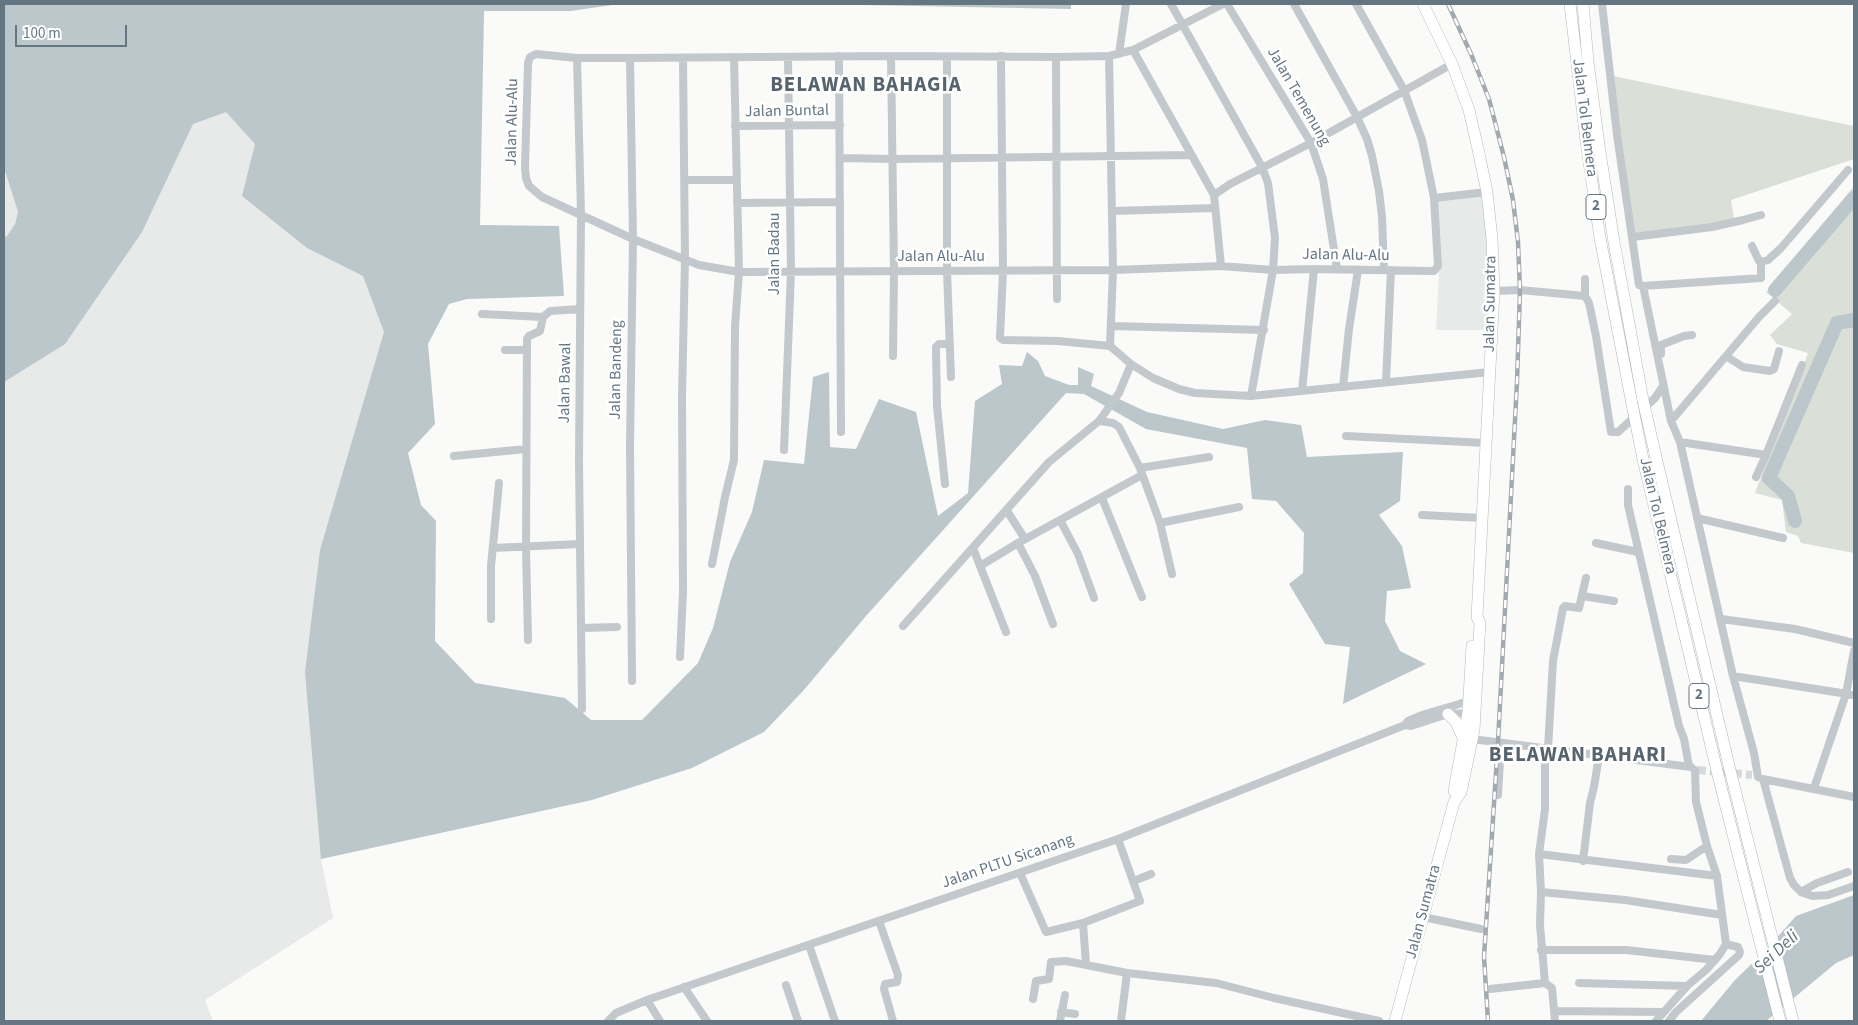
<!DOCTYPE html>
<html>
<head>
<meta charset="utf-8">
<style>
	body { margin:0 }
	#map { position:relative; width:1858px; height:1025px; overflow:hidden; background:#fafaf8; font-family:"Source Sans 3",sans-serif }
	canvas { display:block }
	.frame { position:absolute; inset:0; border:5px solid #657683; pointer-events:none }
	.scale { position:absolute; left:15px; top:25px; width:112px; height:22px; box-sizing:border-box; border:2px solid #657683; border-top:0; padding-left:6px; font-size:15px; line-height:18px; white-space:nowrap; color:#657683; -webkit-text-stroke:4px #fff; paint-order:stroke }
</style>
</head>
<body>
<div id="map">
<canvas width="1858" height="1025"></canvas>
<div class="frame"></div>
<div class="scale">100 m</div>
</div>
<script>
const c = document.querySelector('canvas').getContext('2d');
c.lineJoin = 'round';
function paint(path, color) {
  c.fillStyle = color;
  c.fill(path, 'evenodd');
}
function poly(rows) {
  const path = new Path2D();
  for (const r of rows) {
    path.moveTo(r[0], r[1]);
    for (let i = 2; i < r.length; i += 2) path.lineTo(r[i], r[i + 1]);
  }
  return path;
}
function strokePath(path, color, width, dash) {
  c.strokeStyle = color;
  c.lineWidth = width;
  c.lineCap = dash ? 'butt' : 'round';
  c.setLineDash(dash || []);
  c.stroke(path);
}
function write(font, color, halo, rows, align = 'center') {
  c.font = font + ' "Source Sans 3",sans-serif';
  c.lineWidth = 5;
  c.setLineDash([]);
  c.textBaseline = 'middle';
  c.strokeStyle = halo;
  c.fillStyle = color;
  for (const [text, x, y, turn = 0] of rows) {
    c.save();
    c.translate(x, y);
    c.rotate((+turn || 0) * Math.PI / 180);
    c.textAlign = isNaN(turn) ? turn : align;
    if (halo) c.strokeText(text, 0, 0);
    c.fillText(text, 0, 0);
    c.restore();
  }
}
paint(poly([
	[239,92,375,268,397,353,336,811,321,859,333,918,205,1000,213,1021,4,1021,4,351,181,110],
	[4,168,18,212,15,224,7,236,4,237],
	[1487,192,1491,290,1487,330,1436,330,1439,273,1434,198]
]), '#e8e9e9');
paint(poly([
	[1613,76,1854,126,1854,159,1731,200,1734,219,1705,227,1633,233],
	[1854,186,1854,553,1801,543,1798,536,1786,532,1782,500,1755,493,1808,353,1777,344,1770,335,1792,314,1766,292]
]), '#dadfd7');
paint(poly([
	[4,4,671,4,612,5,571,11,484,11,480,225,559,226,564,296,467,299,449,304,428,344,435,424,408,453,421,505,436,521,435,641,475,683,565,698,591,720,642,720,698,663,713,628,730,562,752,512,764,460,804,464,813,377,829,372,830,447,856,449,879,399,916,412,938,516,968,493,975,401,1002,384,999,365,1022,366,1027,352,1038,361,1045,376,1069,385,1078,385,1078,367,1094,374,1091,386,1147,412,1223,429,1265,420,1301,425,1307,457,1403,452,1400,501,1379,515,1402,546,1411,588,1387,591,1385,621,1400,651,1426,664,1343,704,1350,647,1325,644,1289,584,1303,573,1304,533,1276,501,1252,499,1247,448,1146,429,1084,394,1066,393,866,616,803,691,764,732,692,768,592,800,321,859,305,672,320,550,384,332,363,276,307,248,242,196,255,144,226,112,193,124,142,232,65,344,4,382,4,237,7,236,15,224,18,212,4,168],
	[810,4,1071,4,1071,9],
	[1854,895,1854,955,1836,963,1766,1021,1701,1021,1735,980,1766,950,1796,916]
]), '#bbc7cb');
strokePath(poly([
	[1775,290,1854,198],
	[1795,521,1788,496,1769,478,1837,323,1854,320]
]), '#bbc7cb', 14);
strokePath(poly([
	[1698,770,1752,775]
]), '#d5d9db', 8, [8, 4]);
const highway = poly([
	[1570,4,1586,141,1600,238,1633,409],
	[1583,4,1588,62,1600,152,1614,242,1643,400],
	[1655,453,1730,770,1793,1021],
	[1643,459,1718,775,1780,1021],
	[1448,714,1456,722,1463,738],
	[1454,791,1468,713,1472,646],
	[1395,1021,1454,802,1461,792,1474,730,1480,623,1477,617,1494,291,1492,239,1487,192,1478,149,1469,110,1452,64,1423,4]
]);
strokePath(highway, '#b4b9bd', 12);
strokePath(poly([
	[1171,4,1262,167,1268,183,1275,238,1273,270,1251,396],
	[1223,4,1133,50,1109,56,1056,57,891,56,630,58,577,58,536,54,530,57,528,63,525,168,526,178,529,186,542,197,633,239,699,265,739,272,1113,270,1221,266,1273,270,1314,269,1434,271,1438,266,1434,198,1422,140,1404,90,1356,4],
	[1227,4,1311,143,1323,179,1337,269],
	[1294,4,1357,117,1367,139,1372,156,1379,191,1382,217,1384,270],
	[1602,4,1617,135,1639,285,1643,286,1761,278,1761,262],
	[1133,50,1214,195,1221,266],
	[1119,54,1126,4],
	[839,56,841,432],
	[891,56,894,271,893,356],
	[1001,56,1003,271,1000,338,1003,340,1058,341,1110,346],
	[1109,56,1113,270,1110,346,1131,364,1153,378,1179,389,1195,393,1251,396,1490,372],
	[947,57,947,271,951,377],
	[1056,57,1057,299],
	[577,58,581,214,579,461,582,709],
	[630,58,633,239,630,447,632,681],
	[735,126,840,125],
	[840,158,893,159,1191,155],
	[685,180,736,180],
	[1214,195,1230,184,1311,143,1452,64],
	[1434,198,1487,192],
	[737,203,840,202],
	[1112,211,1215,208],
	[1633,237,1712,227,1743,220,1761,215],
	[1752,246,1759,261,1761,262,1768,260,1781,248,1848,170],
	[1585,279,1585,296,1589,303,1596,336,1611,432,1618,432,1655,398,1663,386],
	[1643,286,1671,421,1680,442,1733,676,1754,753,1758,777,1763,779,1790,878,1794,885,1801,892,1812,896,1828,895,1854,886],
	[1494,291,1520,290,1585,296],
	[482,314,543,317],
	[1112,326,1264,330],
	[505,350,527,350],
	[1661,354,1661,345,1684,336,1692,335],
	[1726,356,1743,367,1770,371,1774,369,1779,351],
	[1386,382,1391,270],
	[1343,387,1349,329,1358,270],
	[1302,391,1314,269],
	[1099,421,1113,423,1119,427,1140,468,1160,523,1172,574],
	[1671,421,1759,317,1775,301],
	[1346,436,1486,443],
	[1680,442,1766,455,1802,365],
	[784,450,791,272,788,57],
	[454,456,526,449],
	[1140,468,1209,457],
	[1756,477,1766,455],
	[945,484,937,406,936,347,939,344,949,344],
	[1628,489,1628,505,1679,726,1684,739,1689,766],
	[1102,498,1142,597],
	[1007,511,1025,539],
	[1422,515,1482,518],
	[1697,518,1783,538],
	[1060,520,1078,554,1094,598],
	[1160,523,1239,507],
	[1018,543,1035,576,1053,624],
	[1596,543,1638,552],
	[493,548,580,544],
	[973,548,1006,632],
	[712,564,725,497,734,460,735,326,739,272,734,58],
	[980,566,1018,543,1142,475],
	[1582,596,1614,601],
	[491,619,491,566,499,483],
	[1721,619,1795,629,1854,643],
	[903,626,1049,462,1099,421,1119,393,1131,364],
	[581,628,617,627],
	[528,640,526,547,527,339,529,336,540,331,543,317,550,311,580,309],
	[680,657,683,592,682,397,685,259,683,58],
	[1733,676,1854,695],
	[1405,725,1408,721,1422,715,1469,701,1472,701],
	[1472,739,1691,767],
	[1548,749,1553,661,1563,608,1565,606,1579,608,1586,578],
	[1763,779,1854,797],
	[1814,788,1846,694,1854,651],
	[1498,795,1501,743],
	[1539,854,1717,876],
	[1671,859,1686,860,1707,846],
	[1583,861,1590,803,1594,787,1599,756],
	[1020,873,1046,932,1083,923,1140,901,1118,839],
	[1134,881,1151,874],
	[1541,892,1625,900,1722,915],
	[1801,892,1817,883,1848,872],
	[1423,917,1481,929],
	[879,921,898,975,897,982,885,984,884,989,893,1021],
	[1083,923,1086,964],
	[809,945,835,1021],
	[1541,950,1626,950,1715,960],
	[1545,983,1552,988,1555,1021],
	[1579,983,1687,986],
	[786,985,798,1021],
	[684,987,707,1021],
	[1490,989,1545,983,1540,925,1541,892,1539,854,1545,809,1545,749],
	[1033,999,1036,981,1049,979,1051,962,1066,961,1127,973,1216,983,1274,998,1379,1021],
	[647,1000,660,1021],
	[1555,1011,1663,1012],
	[1061,1012,1075,1014],
	[608,1021,616,1013,647,1000,1118,839,1405,725,1411,726,1448,714,1471,713],
	[1060,1021,1065,995],
	[1121,1021,1127,973],
	[1656,1021,1687,986,1706,970,1720,954,1726,944,1717,876,1707,846,1696,802,1695,770],
	[1669,1021,1676,1012,1739,955,1740,952,1738,947,1726,944]
]), '#c3c8cc', 8);
strokePath(highway, '#fff', 11);
const rail = poly([
	[1448,4,1471,54,1489,99,1504,157,1513,200,1518,242,1520,290,1517,382,1498,742,1484,957,1488,1021]
]);
strokePath(rail, '#a2aab0', 4.5);
strokePath(rail, '#fff', 2.5, [8]);
const highwayBridge = poly([
	[1643,400,1655,453],
	[1633,409,1643,459]
]);
strokePath(highwayBridge, '#b4b9bd', 12, []);
strokePath(highwayBridge, '#fff', 11);
for (const [x, y, w] of [
	[1596,207,20],
	[1699,696,20]
]) {
  const box = new Path2D();
  box.roundRect(x - w / 2, y - 12.5, w, 25, 4);
  c.fillStyle = '#fff';
  c.fill(box);
  strokePath(box, '#657683', 1);
}
write('bold 15px', '#657683', null, [
	["2",1596,207],
	["2",1699,696]
]);
write('16px', '#657683', '#fff', [
	["Jalan Temenung",1298,97,60],
	["Jalan Buntal",787,112,-1],
	["Jalan Tol Belmera",1584,118,83],
	["Jalan Alu-Alu",513,122,-89],
	["Jalan Badau",775,254,-90],
	["Jalan Alu-Alu",1346,256,1],
	["Jalan Alu-Alu",941,257],
	["Jalan Sumatra",1491,304,-89],
	["Jalan Bandeng",617,370,-89],
	["Jalan Bawal",566,383,-89],
	["Jalan Tol Belmera",1657,516,77],
	["Jalan PLTU Sicanang",1008,862,-19],
	["Jalan Sumatra",1424,912,-75]
]);
write('italic 18px', '#60757c', '#fff', [
	["Sei Deli",1777,953,-43]
]);
c.letterSpacing = '1px';
write('bold 21px', '#57646e', '#fff', [
	["BELAWAN BAHAGIA",866,86],
	["BELAWAN BAHARI",1578,756]
]);
c.letterSpacing = '0px';
</script>
</body>
</html>
